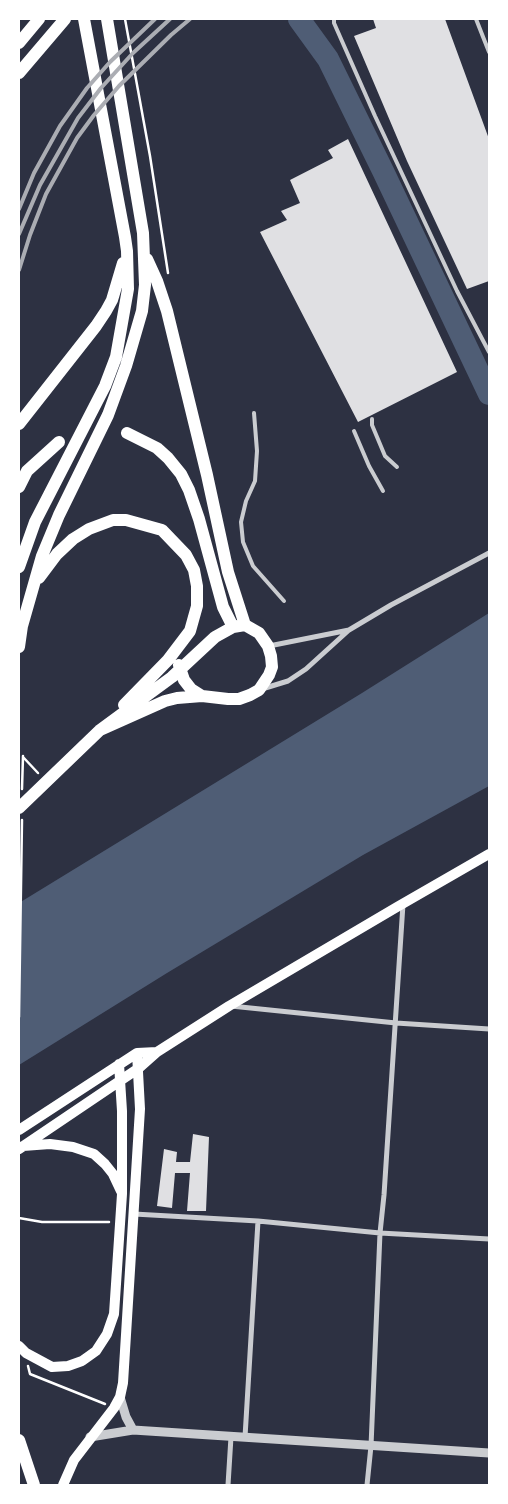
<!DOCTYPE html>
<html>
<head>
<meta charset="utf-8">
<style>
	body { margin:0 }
	#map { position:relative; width:508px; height:1504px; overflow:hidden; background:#2d3142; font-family:Georgia,serif }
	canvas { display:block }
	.frame { position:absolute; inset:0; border:20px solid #fff; pointer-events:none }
</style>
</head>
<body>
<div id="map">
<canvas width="508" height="1504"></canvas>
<div class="frame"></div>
</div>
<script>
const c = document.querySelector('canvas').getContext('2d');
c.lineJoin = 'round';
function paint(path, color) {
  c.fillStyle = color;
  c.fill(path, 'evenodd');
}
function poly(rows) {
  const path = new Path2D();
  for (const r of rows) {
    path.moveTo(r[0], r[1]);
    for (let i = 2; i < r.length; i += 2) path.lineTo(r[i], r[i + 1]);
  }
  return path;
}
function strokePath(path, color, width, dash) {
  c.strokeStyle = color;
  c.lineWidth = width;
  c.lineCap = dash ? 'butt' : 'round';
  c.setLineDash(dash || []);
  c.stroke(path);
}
paint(poly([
	[489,613,489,786,363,855,167,973,19,1065,19,903,362,693]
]), '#4f5d75');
strokePath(poly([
	[299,19,328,59,383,171,489,394]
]), '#4f5d75', 22);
paint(poly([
	[373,19,445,19,489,139,489,281,467,289,407,161,354,36,376,28],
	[348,139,457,372,358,422,260,232,287,220,281,211,300,203,290,180,333,158,328,150],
	[193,1134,209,1137,206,1211,187,1211,190,1173,175,1173,172,1208,157,1206,164,1149,177,1152,176,1162,190,1162]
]), '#e0e0e3');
strokePath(poly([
	[125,19,150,156,168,273],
	[23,757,38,773],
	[22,789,23,756],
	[19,1017,22,820],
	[19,1218,42,1222,109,1222],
	[28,1366,30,1374,105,1404]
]), '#fff', 2.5);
strokePath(poly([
	[334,19,334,23,375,116,457,291,489,352],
	[476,19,489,52],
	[254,413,257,451,255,481,246,501,241,522,243,542,253,566,284,601],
	[372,419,372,425,385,456,397,467],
	[354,431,369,466,383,491]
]), '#caccd0', 4);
strokePath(poly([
	[269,646,349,630],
	[262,689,288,681,306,669,349,630,391,605,489,553],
	[231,1006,396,1023,489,1029],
	[134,1214,258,1221,380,1233,489,1239],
	[245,1437,258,1221],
	[228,1485,231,1437],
	[367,1485,371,1446,380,1233,384,1195,403,904]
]), '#caccd0', 5);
strokePath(poly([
	[120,1397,126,1417,133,1430],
	[90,1437,133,1430,489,1453]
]), '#caccd0', 9);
strokePath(poly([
	[19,1130,137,1053,157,1052],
	[23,1146,50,1144,73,1147,94,1154,105,1164,113,1174,121,1191],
	[19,1149,139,1068,157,1052,229,1006,397,907,489,854],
	[19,1346,26,1353,52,1367,68,1366,82,1361,96,1351,107,1334,114,1314,122,1194,122,1111,119,1064],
	[63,1485,74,1460,114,1408,120,1397,123,1383,140,1109,137,1053]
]), '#fff', 10);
strokePath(poly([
	[19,43,39,19],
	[19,73,65,19],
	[147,259,157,281,167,311,207,475,228,572,245,625],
	[19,424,96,326,106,311,112,300,123,263],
	[127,433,157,448,168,458,181,474,189,490,199,519,223,607,233,627],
	[19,487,27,471,59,442],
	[19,567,35,522,105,386,116,357,128,289,127,251,125,237,84,19],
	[39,578,57,554,73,539,89,529,113,520,126,520,162,530,186,555,194,570,197,586,197,606,190,631,168,660,124,705],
	[19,647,22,626,42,556,59,515,108,415,126,366,142,311,145,285,143,233,107,19],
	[179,665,184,680,191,689,202,696],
	[19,808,100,730,172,677,215,637,233,627,245,625,259,633,268,646,271,656,272,667,269,675,259,690,250,695,239,699,228,699,202,696,177,698,165,701,100,730],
	[19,1440,34,1485]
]), '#fff', 12);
strokePath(poly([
	[19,209,34,173,60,126,87,88,110,62,155,19],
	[19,234,40,185,78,118,101,88,133,53,170,19],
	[19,270,30,235,46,194,77,138,94,115,119,86,171,35,190,19]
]), '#abadb3', 4);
</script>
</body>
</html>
